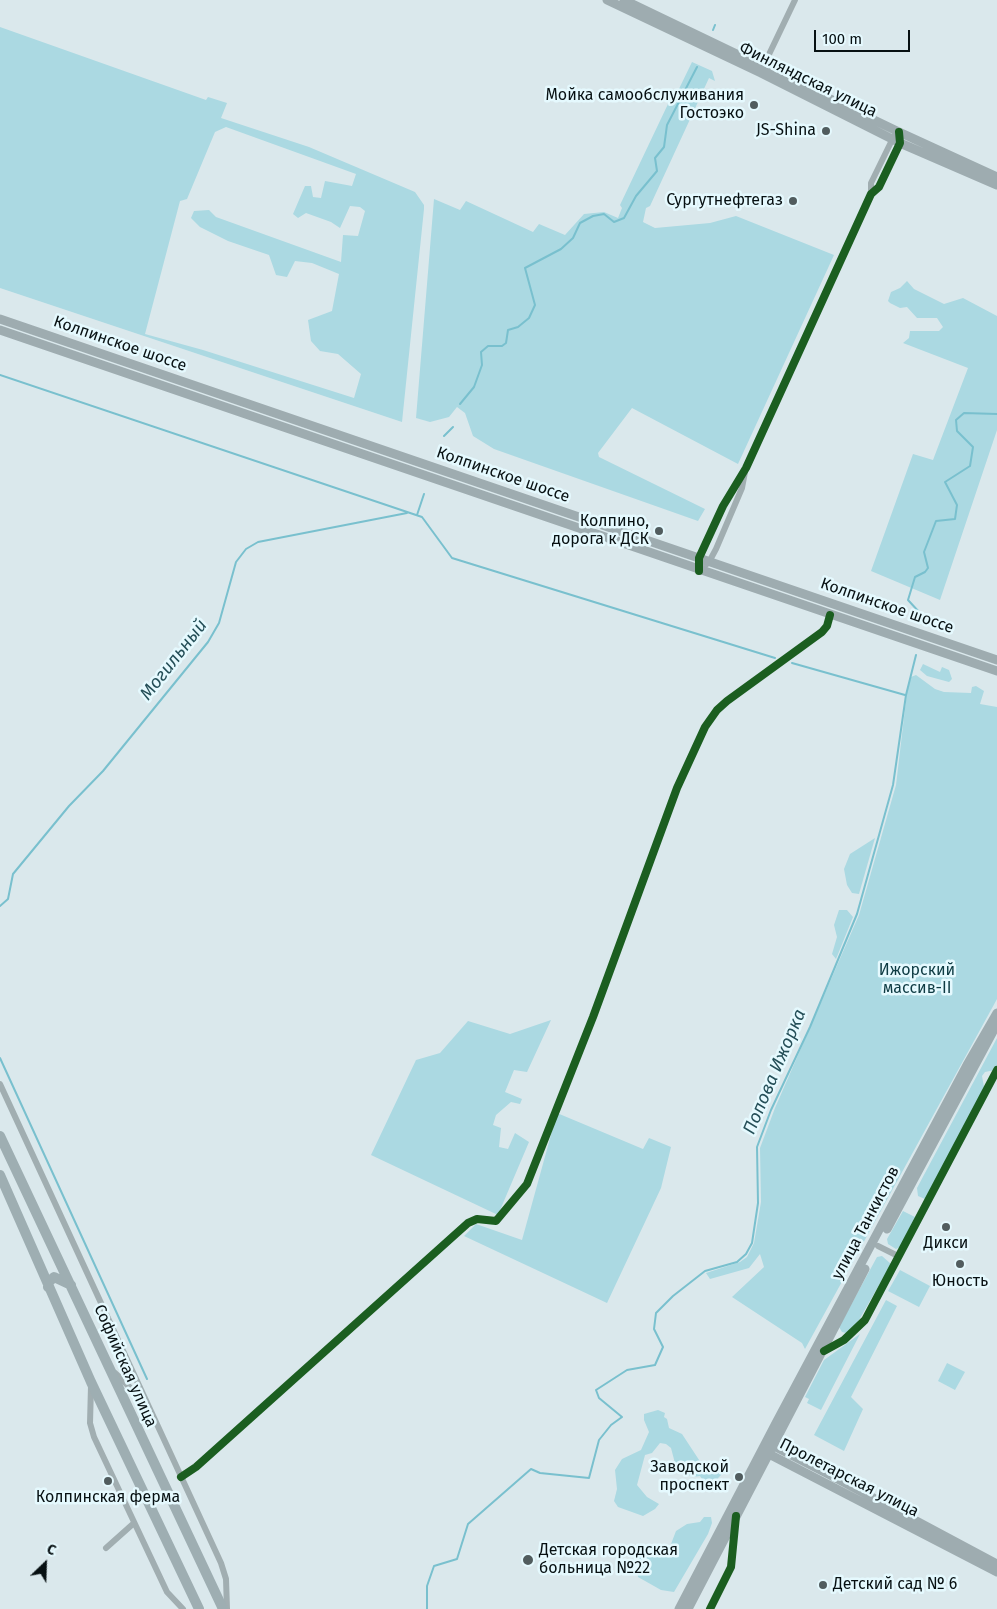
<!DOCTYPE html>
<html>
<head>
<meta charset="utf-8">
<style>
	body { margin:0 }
	#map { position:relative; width:997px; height:1609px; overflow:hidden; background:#dae8ec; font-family:"Fira Sans",sans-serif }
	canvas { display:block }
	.north { position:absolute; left:20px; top:1539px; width:50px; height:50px; -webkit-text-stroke:4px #e5f9fe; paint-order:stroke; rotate:24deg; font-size:14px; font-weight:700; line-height:20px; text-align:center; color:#071012 }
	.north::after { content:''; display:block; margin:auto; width:18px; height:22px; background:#071012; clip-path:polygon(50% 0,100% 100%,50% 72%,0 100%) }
	.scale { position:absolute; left:814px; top:30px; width:96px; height:22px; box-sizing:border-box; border:2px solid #071012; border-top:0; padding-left:6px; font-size:15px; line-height:18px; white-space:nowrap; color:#071012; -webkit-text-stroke:4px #e5f9fe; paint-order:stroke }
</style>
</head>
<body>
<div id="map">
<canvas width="997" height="1609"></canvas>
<div class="north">С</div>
<div class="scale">100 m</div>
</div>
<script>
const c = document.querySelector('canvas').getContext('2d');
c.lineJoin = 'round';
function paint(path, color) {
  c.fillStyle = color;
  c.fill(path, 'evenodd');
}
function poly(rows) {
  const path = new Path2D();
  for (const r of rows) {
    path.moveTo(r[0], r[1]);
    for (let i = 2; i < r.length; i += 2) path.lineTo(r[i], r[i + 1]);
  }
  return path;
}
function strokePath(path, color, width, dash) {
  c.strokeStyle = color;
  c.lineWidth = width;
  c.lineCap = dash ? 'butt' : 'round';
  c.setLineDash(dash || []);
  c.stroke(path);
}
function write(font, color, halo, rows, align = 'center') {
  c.font = font + ' "Fira Sans",sans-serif';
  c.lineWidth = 5;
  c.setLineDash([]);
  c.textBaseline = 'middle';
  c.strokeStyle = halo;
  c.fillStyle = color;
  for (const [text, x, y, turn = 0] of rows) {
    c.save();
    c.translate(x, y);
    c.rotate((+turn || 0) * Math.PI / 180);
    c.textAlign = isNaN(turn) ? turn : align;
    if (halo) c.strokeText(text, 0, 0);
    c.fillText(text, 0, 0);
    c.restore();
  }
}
paint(poly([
	[0,27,206,100,208,97,227,103,221,118,309,147,415,192,424,205,424,209,402,422,0,288],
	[226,127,356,174,352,186,325,181,321,198,313,197,311,186,305,186,293,214,298,218,306,213,331,222,340,228,350,206,360,207,365,211,358,236,343,235,341,262,216,217,209,210,194,211,191,218,200,227,228,241,269,255,276,275,287,277,295,261,312,263,339,274,332,311,308,320,311,341,320,351,338,354,361,374,354,398,203,350,145,334,180,201,187,199,215,132],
	[692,62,712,71,715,81,709,78,650,206,646,208,643,222,655,228,710,223,736,216,834,255,738,464,632,408,598,453,599,457,705,509,698,521,494,449,473,436,465,413,457,407,449,417,430,422,416,418,434,199,460,210,466,201,533,232,539,224,565,235,584,214,604,212,618,218,622,208,620,205,668,104,677,93],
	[907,281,914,289,944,304,963,298,997,316,997,430,940,600,871,571,913,454,933,460,968,368,903,343,909,338,910,331,939,331,943,327,937,318,917,318,907,307,900,308,890,303,888,301,891,292,900,288],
	[923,664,940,672,942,667,949,670,952,679,949,682,927,676,920,670],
	[916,675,935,689,944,692,971,693,972,687,976,686,984,691,980,704,997,707,997,999,805,1349,802,1343,732,1297,764,1267,760,1254,749,1268,710,1279,706,1273,740,1262,747,1257,754,1243,761,1202,760,1148,775,1108,859,915,896,785,907,692,911,677],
	[875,838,859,894,852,893,847,885,844,869,850,854],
	[839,910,847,910,853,917,836,959,832,954,837,937,834,925],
	[551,1020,527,1072,514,1070,505,1092,522,1099,520,1104,511,1102,496,1115,493,1125,501,1128,499,1147,508,1149,515,1133,529,1142,498,1215,371,1155,416,1060,440,1053,468,1021,510,1034],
	[997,1038,997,1065,995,1070,985,1072,982,1076,984,1087,929,1196,925,1199,918,1196,917,1188],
	[557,1113,643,1149,649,1138,671,1147,661,1188,607,1303,464,1236,476,1224,522,1240],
	[903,1211,915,1217,900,1247,896,1249,888,1244,887,1239],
	[882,1256,891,1264,859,1320,846,1333,842,1332,839,1327,877,1257],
	[900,1270,930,1286,919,1307,888,1291],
	[886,1300,897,1306,851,1397,863,1409,844,1451,814,1435],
	[860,1334,821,1410,807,1403,809,1399,805,1397,824,1360],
	[947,1363,965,1372,955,1390,938,1381],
	[658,1410,665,1413,664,1417,667,1419,669,1428,682,1434,705,1469,718,1468,722,1474,717,1479,704,1482,700,1476,693,1477,687,1474,676,1467,671,1448,666,1444,660,1443,652,1453,645,1455,637,1485,647,1497,659,1504,655,1509,643,1516,618,1507,614,1501,617,1489,615,1470,622,1459,641,1450,649,1432,644,1420,644,1414],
	[704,1517,711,1517,712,1523,708,1534,674,1592,661,1590,638,1577,636,1556,649,1551,661,1554,671,1544,676,1531,687,1524,700,1522]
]), '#abd9e2');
strokePath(poly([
	[713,30,715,25],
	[0,375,422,517,452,558,775,658],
	[460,404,474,387,482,365,481,352,488,346,502,346,506,343,508,330,518,327,529,318,535,305,525,268,561,249,573,238,580,223,593,216,604,214,614,222,624,218,636,196,657,171,655,158,664,147,667,125,697,67],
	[444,436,453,427],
	[417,515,424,494],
	[928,621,926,616,920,613,908,600,915,577,925,572,928,568,924,552,936,521,955,519,957,505,945,482,970,466,973,447,957,431,956,420,964,413,997,414],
	[792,663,905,695],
	[0,906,8,899,13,874,69,806,103,771,208,642,219,623,236,562,246,549,258,542,407,513],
	[0,1058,147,1379],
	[427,1609,427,1586,434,1566,457,1559,468,1524,531,1469,540,1473,589,1478,599,1440,611,1425,622,1417,599,1398,596,1390,627,1370,655,1365,663,1347,654,1329,656,1313,673,1296,705,1271,737,1262,746,1254,752,1243,758,1203,757,1147,771,1110,810,1027,857,914,893,785,906,695,916,655]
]), '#79c0ce', 2);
strokePath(poly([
	[762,69,795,0],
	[871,194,871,183,894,136],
	[699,571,699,558,723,506,746,468,871,194,879,187,900,143,899,132],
	[699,571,709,562,716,549,742,488,745,472],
	[0,1084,221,1563,226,1579,227,1609],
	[878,1246,898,1256],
	[824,1351,844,1340,865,1320,997,1070],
	[115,1373,144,1401],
	[91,1386,90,1423,94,1437,167,1592,183,1609],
	[181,1477,196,1467,468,1223,477,1219,496,1221,527,1184,593,1017,677,788,705,727,717,710,727,701,822,632,827,626,830,615],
	[106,1548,134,1523],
	[710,1609,731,1567,736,1518]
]), '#a1aeb1', 6);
strokePath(poly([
	[607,0,761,73,900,143,997,185],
	[624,0,899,132,997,177],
	[0,319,997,660],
	[0,330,997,671],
	[887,1229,997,1024],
	[770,1446,774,1446,834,1477,997,1564],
	[767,1453,997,1572],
	[679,1609,776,1423,967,1065,997,1013],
	[688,1609,865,1269]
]), '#9eacb0', 9);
strokePath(poly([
	[0,1136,223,1609],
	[0,1175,91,1382,199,1609],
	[48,1287,49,1282,54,1277,71,1285]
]), '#9eaeb2', 10);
strokePath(poly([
	[699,571,699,558,723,506,746,468,871,194,879,187,900,143,899,132],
	[824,1351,844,1340,865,1320,997,1070],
	[181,1477,196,1467,468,1223,477,1219,496,1221,527,1184,593,1017,677,788,705,727,717,710,727,701,822,632,827,626,830,615],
	[710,1609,731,1567,736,1516]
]), '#1b5e20', 8);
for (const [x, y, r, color] of [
	[754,105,5,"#515c5e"],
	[826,131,5,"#515c5e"],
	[793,201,5,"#515c5e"],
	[659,531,5,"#515c5e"],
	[946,1227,5,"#515c5e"],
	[960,1264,5,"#515c5e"],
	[739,1477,5,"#515c5e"],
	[108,1481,5,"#515c5e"],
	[528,1560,6,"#515c5e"],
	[823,1585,5,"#515c5e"]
]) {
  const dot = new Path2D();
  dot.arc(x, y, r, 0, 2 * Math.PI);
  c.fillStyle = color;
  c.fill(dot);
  strokePath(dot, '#e5f9fe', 2);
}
write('16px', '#071012', '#e5f9fe', [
	["Финляндская улица",808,80,26],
	["Колпинское шоссе",120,344,19],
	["Колпинское шоссе",503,475,19],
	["Колпинское шоссе",887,606,19],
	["улица Танкистов",866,1223,-62],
	["Софийская улица",125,1366,66],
	["Пролетарская улица",849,1478,27]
]);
write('16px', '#071012', '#e5f9fe', [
	["Мойка самообслуживания",744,96],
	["Гостоэко",744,114],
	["JS-Shina",816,131],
	["Сургутнефтегаз",783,201],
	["Колпино,",649,522],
	["дорога к ДСК",649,540],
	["Дикси",946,1244,"center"],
	["Юность",960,1282,"center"],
	["Заводской",729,1468],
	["проспект",729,1486],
	["Колпинская ферма",108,1498,"center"],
	["Детская городская",539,1551,"left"],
	["больница №22",539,1569,"left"],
	["Детский сад № 6",833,1585,"left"]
], 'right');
write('16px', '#0e3b43', '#e5f9fe', [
	["Ижорский",917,971],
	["массив-II",917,989]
]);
write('italic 18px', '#254f58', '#e5f9fe', [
	["Могильный",174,660,-52],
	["Попова Ижорка",775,1072,-67]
]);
</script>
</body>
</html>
